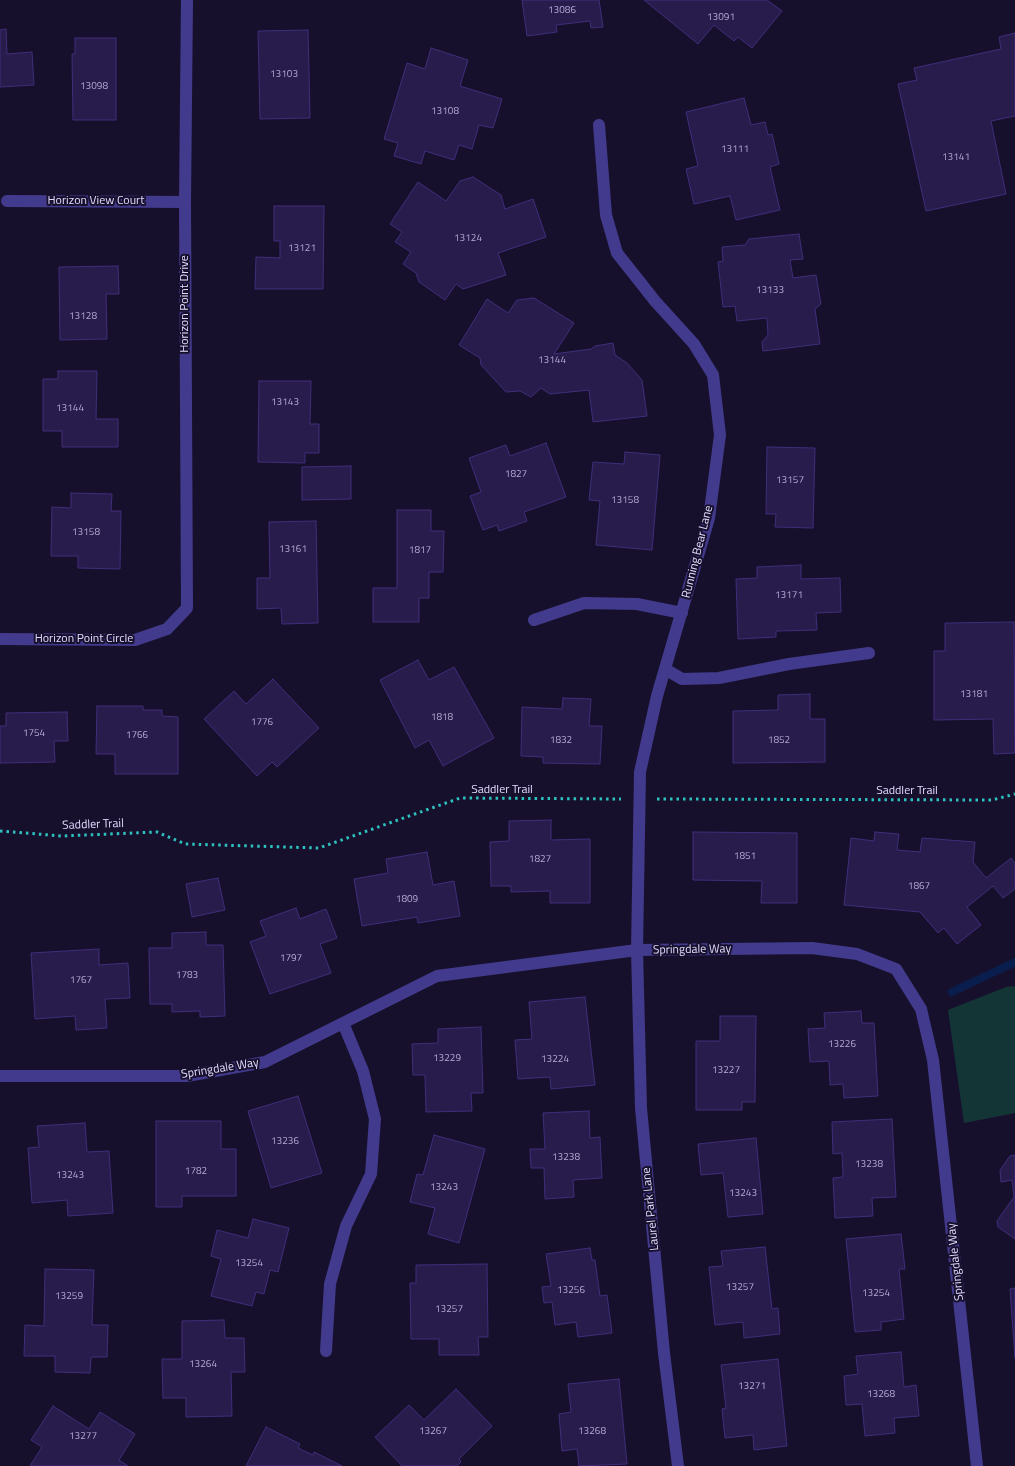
<!DOCTYPE html>
<html>
<head>
<meta charset="utf-8">
<style>
	body { margin:0 }
	canvas { display:block; background:#17102c }
</style>
</head>
<body>
<canvas width="1015" height="1466"></canvas>
<script>
const c = document.querySelector('canvas').getContext('2d');
c.lineJoin = 'round';
function paint(path, color) {
  c.fillStyle = color;
  c.fill(path, 'evenodd');
}
function poly(rows) {
  const path = new Path2D();
  for (const r of rows) {
    path.moveTo(r[0], r[1]);
    for (let i = 2; i < r.length; i += 2) path.lineTo(r[i], r[i + 1]);
  }
  return path;
}
function strokePath(path, color, width, dash) {
  c.strokeStyle = color;
  c.lineWidth = width;
  c.lineCap = dash ? 'butt' : 'round';
  c.setLineDash(dash || []);
  c.stroke(path);
}
function write(font, color, halo, rows, align = 'center') {
  c.font = font + ' "Titillium Web",sans-serif';
  c.lineWidth = 4;
  c.setLineDash([]);
  c.textBaseline = 'middle';
  c.strokeStyle = halo;
  c.fillStyle = color;
  for (const [text, x, y, turn = 0] of rows) {
    c.save();
    c.translate(x, y);
    c.rotate((+turn || 0) * Math.PI / 180);
    c.textAlign = isNaN(turn) ? turn : align;
    if (halo) c.strokeText(text, 0, 0);
    c.fillText(text, 0, 0);
    c.restore();
  }
}
paint(poly([
	[1015,986,1015,1113,964,1123,948,1010,1006,987]
]), '#133536');
strokePath(poly([
	[952,992,1015,962]
]), '#091e4c', 8);
const building = poly([
	[522,0,599,0,603,27,591,28,590,21,556,25,557,32,527,36,522,0],
	[644,0,767,0,782,11,752,48,738,37,734,41,714,25,698,44,644,0],
	[6,29,7,54,32,52,34,85,0,87,0,30,6,29],
	[308,30,310,118,260,119,258,31,308,30],
	[1015,33,1015,116,991,121,1006,194,926,211,898,84,917,80,914,68,1001,49,999,37,1015,33],
	[75,38,116,38,116,120,73,120,72,54,75,54,75,38],
	[431,48,468,60,460,86,502,99,493,128,479,125,472,149,459,145,454,160,425,151,421,164,394,156,398,143,384,139,407,63,425,69,431,48],
	[744,98,751,125,765,122,768,135,772,134,779,164,770,167,780,210,736,220,730,196,694,204,686,169,698,166,686,112,744,98],
	[473,177,501,195,505,209,533,199,546,237,498,253,506,275,463,289,456,284,445,300,419,282,416,273,403,264,411,252,395,242,402,232,390,224,418,182,446,201,460,181,473,177],
	[274,206,324,206,323,289,255,289,256,257,280,258,280,241,274,241,274,206],
	[799,234,803,259,790,260,793,278,816,275,821,304,815,309,820,344,763,351,762,342,768,335,767,318,737,321,735,306,723,307,718,262,723,261,722,247,745,245,749,239,799,234],
	[118,266,119,294,106,294,107,339,60,340,59,267,118,266],
	[534,298,574,323,554,354,591,349,595,346,613,343,615,355,627,363,642,380,647,416,593,422,589,390,550,394,541,388,531,397,520,391,506,392,481,365,480,358,459,345,487,299,508,313,517,300,534,298],
	[58,371,97,371,96,419,118,419,118,447,62,447,62,431,43,431,43,379,58,379,58,371],
	[259,381,311,381,310,424,319,424,319,453,305,453,305,463,258,462,259,381],
	[546,443,566,497,524,512,527,521,499,531,497,525,483,530,470,496,481,492,469,458,506,445,510,456,546,443],
	[767,447,815,448,813,528,775,527,776,514,766,514,767,447],
	[625,452,660,455,652,550,596,545,600,501,589,500,593,462,624,464,625,452],
	[351,466,351,499,302,500,302,467,351,466],
	[71,493,112,494,111,511,121,511,120,569,78,568,78,556,51,556,52,507,71,508,71,493],
	[397,510,431,510,431,531,444,531,443,572,429,572,429,598,419,598,419,622,373,622,373,588,397,588,397,510],
	[316,521,318,623,282,624,281,608,257,609,257,578,270,578,269,522,316,521],
	[801,565,801,579,840,578,841,612,816,613,817,630,776,631,776,637,738,639,736,579,757,578,757,567,801,565],
	[1014,622,1015,753,994,754,993,719,934,720,934,651,945,651,945,623,1014,622],
	[418,660,429,680,454,667,494,738,443,766,429,740,415,748,380,680,418,660],
	[273,679,319,728,277,767,272,762,257,776,204,719,234,691,246,704,273,679],
	[810,694,810,719,825,719,825,762,733,763,733,711,778,710,778,695,810,694],
	[563,698,591,699,589,726,602,726,600,764,543,763,543,757,521,756,522,707,562,709,563,698],
	[97,706,143,706,143,710,162,710,162,716,178,717,178,774,115,774,115,754,96,754,97,706],
	[67,712,68,741,54,741,55,762,0,763,0,726,6,726,6,713,67,712],
	[551,820,551,840,590,839,590,903,550,903,550,891,511,892,511,886,491,886,490,842,509,841,509,821,551,820],
	[693,832,797,833,797,903,761,903,762,881,693,880,693,832],
	[875,832,899,834,897,850,920,852,922,838,975,842,973,862,986,878,1011,858,1015,863,1015,889,1003,898,993,886,967,907,981,925,957,944,944,928,938,933,920,912,844,905,851,838,874,841,875,832],
	[427,852,433,885,454,881,460,916,418,923,417,917,362,926,354,879,388,873,386,859,427,852],
	[218,878,225,910,192,917,186,884,218,878],
	[296,908,300,919,326,909,337,938,320,944,331,973,270,994,250,942,266,936,260,921,296,908],
	[206,932,206,945,223,945,225,1016,200,1017,200,1011,172,1012,172,1004,150,1004,149,948,172,948,172,933,206,932],
	[99,949,99,965,128,963,130,998,105,999,107,1028,76,1030,75,1016,35,1019,31,953,99,949],
	[585,997,595,1085,551,1089,550,1077,518,1079,515,1040,532,1039,529,1002,585,997],
	[861,1011,862,1023,874,1023,878,1096,844,1098,843,1084,830,1085,829,1061,810,1062,808,1029,825,1028,824,1013,861,1011],
	[720,1016,756,1016,755,1102,742,1102,742,1110,696,1110,696,1041,720,1041,720,1016],
	[481,1027,483,1093,471,1093,472,1111,426,1112,425,1075,413,1075,412,1044,438,1043,438,1029,481,1027],
	[298,1096,322,1173,271,1188,248,1111,298,1096],
	[589,1111,590,1138,600,1137,602,1178,573,1180,574,1197,545,1199,544,1168,531,1168,530,1149,545,1149,543,1113,589,1111],
	[892,1119,896,1197,872,1198,873,1216,835,1218,833,1178,843,1177,842,1153,833,1154,832,1122,892,1119],
	[156,1121,221,1121,221,1149,236,1149,236,1196,182,1196,182,1207,156,1207,156,1121],
	[85,1123,87,1152,109,1151,113,1213,68,1216,67,1200,32,1203,28,1148,39,1147,37,1126,85,1123],
	[434,1135,485,1149,459,1243,428,1234,435,1208,410,1202,417,1174,423,1175,434,1135],
	[756,1138,763,1214,728,1217,723,1173,701,1175,698,1144,756,1138],
	[1015,1155,1015,1239,998,1227,997,1221,1014,1197,1012,1180,1001,1182,1000,1170,1010,1156,1015,1155],
	[253,1219,289,1228,278,1272,270,1270,264,1294,256,1292,252,1306,211,1296,221,1259,211,1256,217,1230,248,1238,253,1219],
	[901,1234,905,1269,899,1269,904,1319,881,1322,881,1330,855,1332,846,1239,901,1234],
	[765,1247,772,1309,778,1308,780,1334,744,1338,743,1322,715,1325,709,1267,723,1266,721,1251,765,1247],
	[590,1248,592,1260,595,1260,600,1296,607,1295,612,1333,578,1337,576,1322,555,1325,552,1302,544,1303,542,1287,551,1286,546,1254,590,1248],
	[487,1264,488,1337,478,1337,479,1355,439,1355,439,1339,411,1339,410,1283,416,1283,416,1265,487,1264],
	[45,1269,94,1270,92,1325,108,1325,107,1357,91,1357,90,1373,55,1372,55,1356,24,1356,25,1325,44,1326,45,1269],
	[1015,1288,1015,1358,1010,1289,1015,1288],
	[224,1320,225,1338,244,1338,245,1372,231,1372,232,1416,186,1417,186,1398,163,1398,162,1359,182,1359,182,1321,224,1320],
	[901,1352,904,1387,916,1385,919,1416,894,1418,895,1433,865,1436,862,1404,846,1405,844,1376,858,1374,856,1356,901,1352],
	[778,1359,787,1446,754,1450,753,1435,725,1438,722,1409,726,1408,721,1365,778,1359],
	[619,1379,627,1464,579,1466,577,1449,562,1451,559,1414,571,1412,568,1384,619,1379],
	[456,1389,492,1426,459,1459,461,1462,457,1466,402,1466,375,1437,409,1405,424,1420,456,1389],
	[53,1406,89,1429,100,1412,135,1434,119,1460,128,1466,30,1466,42,1447,31,1440,53,1406],
	[266,1427,300,1444,298,1448,313,1455,314,1452,342,1466,246,1466,266,1427]
]);
paint(building, '#281c4d');
strokePath(building, '#402d7a', 1);
strokePath(poly([
	[657,799,992,800,1015,794],
	[0,831,62,836,157,832,185,844,319,848,460,798,621,799]
]), '#2dc1c0', 3, [2.5, 4]);
strokePath(poly([
	[665,669,682,679,719,678,789,664,869,653]
]), '#423a8c', 12);
strokePath(poly([
	[599,125,606,215,617,253,655,301,694,344,713,375,720,435,709,518,657,696,640,772,637,950,641,1108,664,1353,678,1466],
	[7,201,185,202],
	[534,620,584,603,637,604,682,613],
	[0,639,135,640,167,629,187,608,185,202,187,0],
	[0,1076,187,1076,265,1062,437,976,637,950,812,948,857,954,896,969,921,1009,933,1060,977,1466],
	[326,1351,330,1284,346,1226,371,1174,375,1119,363,1071,343,1023]
]), '#423a8c', 12);
write('10px', '#b3abd2', null, [
	["13086",562,11],
	["13091",721,18],
	["13103",284,75],
	["13098",94,87],
	["13108",445,112],
	["13111",735,150],
	["13141",956,158],
	["13124",468,239],
	["13121",302,249],
	["13133",770,291],
	["13128",83,317],
	["13144",552,361],
	["13143",285,403],
	["13144",70,409],
	["1827",516,475],
	["13157",790,481],
	["13158",625,501],
	["13158",86,533],
	["13161",293,550],
	["1817",420,551],
	["13171",789,596],
	["13181",974,695],
	["1818",442,718],
	["1776",262,723],
	["1754",34,734],
	["1766",137,736],
	["1832",561,741],
	["1852",779,741],
	["1851",745,857],
	["1827",540,860],
	["1867",919,887],
	["1809",407,900],
	["1797",291,959],
	["1783",187,976],
	["1767",81,981],
	["13226",842,1045],
	["13229",447,1059],
	["13224",555,1060],
	["13227",726,1071],
	["13236",285,1142],
	["13238",566,1158],
	["13238",869,1165],
	["1782",196,1172],
	["13243",70,1176],
	["13243",444,1188],
	["13243",743,1194],
	["13254",249,1264],
	["13257",740,1288],
	["13256",571,1291],
	["13254",876,1294],
	["13259",69,1297],
	["13257",449,1310],
	["13264",203,1365],
	["13271",752,1387],
	["13268",881,1395],
	["13267",433,1432],
	["13268",592,1432],
	["13277",83,1437]
]);
write('12px', '#e1dbff', '#17102c', [
	["Horizon View Court",96,201],
	["Horizon Point Drive",185,304,-90],
	["Running Bear Lane",698,552,-76],
	["Horizon Point Circle",84,639],
	["Saddler Trail",502,790],
	["Saddler Trail",907,791],
	["Saddler Trail",93,825,-2],
	["Springdale Way",692,950,-1],
	["Springdale Way",220,1069,-9],
	["Laurel Park Lane",651,1209,-96],
	["Springdale Way",956,1262,-96]
]);
</script>
</body>
</html>
